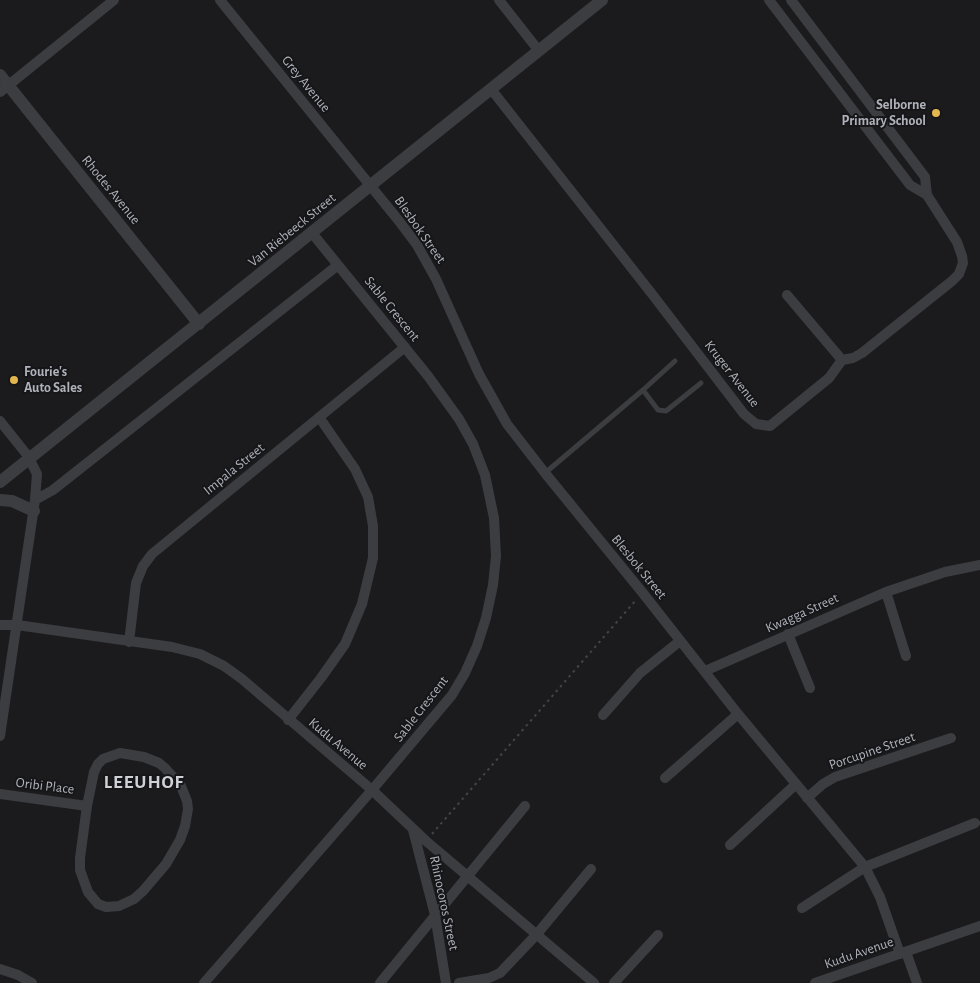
<!DOCTYPE html>
<html>
<head>
<meta charset="utf-8">
<style>
	body { margin:0 }
	canvas { display:block; background:#1b1b1d }
</style>
</head>
<body>
<canvas width="980" height="983"></canvas>
<script>
const c = document.querySelector('canvas').getContext('2d');
c.lineJoin = 'round';
function poly(rows) {
  const path = new Path2D();
  for (const r of rows) {
    path.moveTo(r[0], r[1]);
    for (let i = 2; i < r.length; i += 2) path.lineTo(r[i], r[i + 1]);
  }
  return path;
}
function strokePath(path, color, width, dash) {
  c.strokeStyle = color;
  c.lineWidth = width;
  c.lineCap = dash ? 'butt' : 'round';
  c.setLineDash(dash || []);
  c.stroke(path);
}
function write(font, color, halo, rows, align = 'center') {
  c.font = font + ' "Alegreya Sans",sans-serif';
  c.lineWidth = 4;
  c.setLineDash([]);
  c.textBaseline = 'middle';
  c.strokeStyle = halo;
  c.fillStyle = color;
  for (const [text, x, y, turn = 0] of rows) {
    c.save();
    c.translate(x, y);
    c.rotate((+turn || 0) * Math.PI / 180);
    c.textAlign = isNaN(turn) ? turn : align;
    if (halo) c.strokeText(text, 0, 0);
    c.fillText(text, 0, 0);
    c.restore();
  }
}
strokePath(poly([
	[432,834,636,600]
]), '#424448', 2, [2.5, 4]);
strokePath(poly([
	[643,390,658,410,666,411,701,383],
	[545,473,643,390,675,361]
]), '#3c3d41', 5);
strokePath(poly([
	[220,0,399,221,417,245,436,279,479,374,507,424,545,473,642,592,738,714,865,867,880,897,900,954],
	[499,0,539,51],
	[769,0,910,185,927,195],
	[491,89,652,294,744,414,756,424,770,426,829,378,842,360,853,358,862,353,952,281,959,274,963,263,962,256,957,242,927,195,925,177,791,0],
	[0,92,114,0],
	[787,295,842,360],
	[0,421,28,456,37,474,35,500,0,736],
	[35,500,53,490,338,265],
	[886,592,906,656],
	[0,625,17,625,172,647,200,654,224,666,242,679,372,790,426,841,594,983],
	[788,634,810,688],
	[129,642,136,583,143,566,152,554,405,347],
	[705,671,886,592,945,572,980,565],
	[603,715,640,673,680,641],
	[288,720,321,678,345,644,362,604,373,558,373,526,368,497,355,469,319,417],
	[120,753,144,757,159,763,165,768,181,786,187,801,188,809,185,826,180,840,166,864,143,891,134,899,119,906,106,907,98,904,88,892,80,870,80,858,87,806,94,772,98,764,103,759,120,753],
	[665,778,738,714],
	[0,794,87,806],
	[807,798,823,784,835,777,951,738],
	[413,830,435,915,446,983],
	[730,845,795,785],
	[802,908,865,867,975,823],
	[906,952,917,983],
	[0,969,18,975,32,983],
	[204,983,372,790,452,695,465,673,477,646,486,618,493,585,496,556,494,518,485,475,473,444,459,419,428,376,312,233],
	[380,983,525,806],
	[459,983,489,978,500,973,537,934,591,869],
	[614,983,658,935],
	[815,983,980,926]
]), '#3c3d41', 10);
strokePath(poly([
	[0,75,199,324],
	[0,482,602,0],
	[0,500,12,501,34,511]
]), '#3c3d41', 12);
for (const [x, y, r, color] of [
	[936,113,5,"#e2b74e"],
	[14,380,5,"#e2b74e"]
]) {
  const dot = new Path2D();
  dot.arc(x, y, r, 0, 2 * Math.PI);
  c.fillStyle = color;
  c.fill(dot);
  strokePath(dot, '#161618', 2);
}
write('14px', '#afb2bb', '#161618', [
	["Grey Avenue",306,84,51],
	["Rhodes Avenue",111,190,51],
	["Van Riebeeck Street",292,230,-39],
	["Blesbok Street",420,230,55],
	["Sable Crescent",392,309,51],
	["Kruger Avenue",732,374,52],
	["Impala Street",234,469,-39],
	["Blesbok Street",639,567,51],
	["Kwagga Street",802,613,-24],
	["Sable Crescent",421,709,-52],
	["Kudu Avenue",338,744,40],
	["Porcupine Street",872,751,-19],
	["Oribi Place",45,786,7],
	["Rhinocoros Street",444,903,78],
	["Kudu Avenue",859,953,-19]
]);
write('bold 14px', '#afb2bb', '#161618', [
	["Selborne",926,105],
	["Primary School",926,121],
	["Fourie's",24,372,"left"],
	["Auto Sales",24,388,"left"]
], 'right');
c.letterSpacing = '1px';
write('bold 19px', '#cfd1d7', '#161618', [
	["LEEUHOF",144,782]
]);
c.letterSpacing = '0px';
</script>
</body>
</html>
